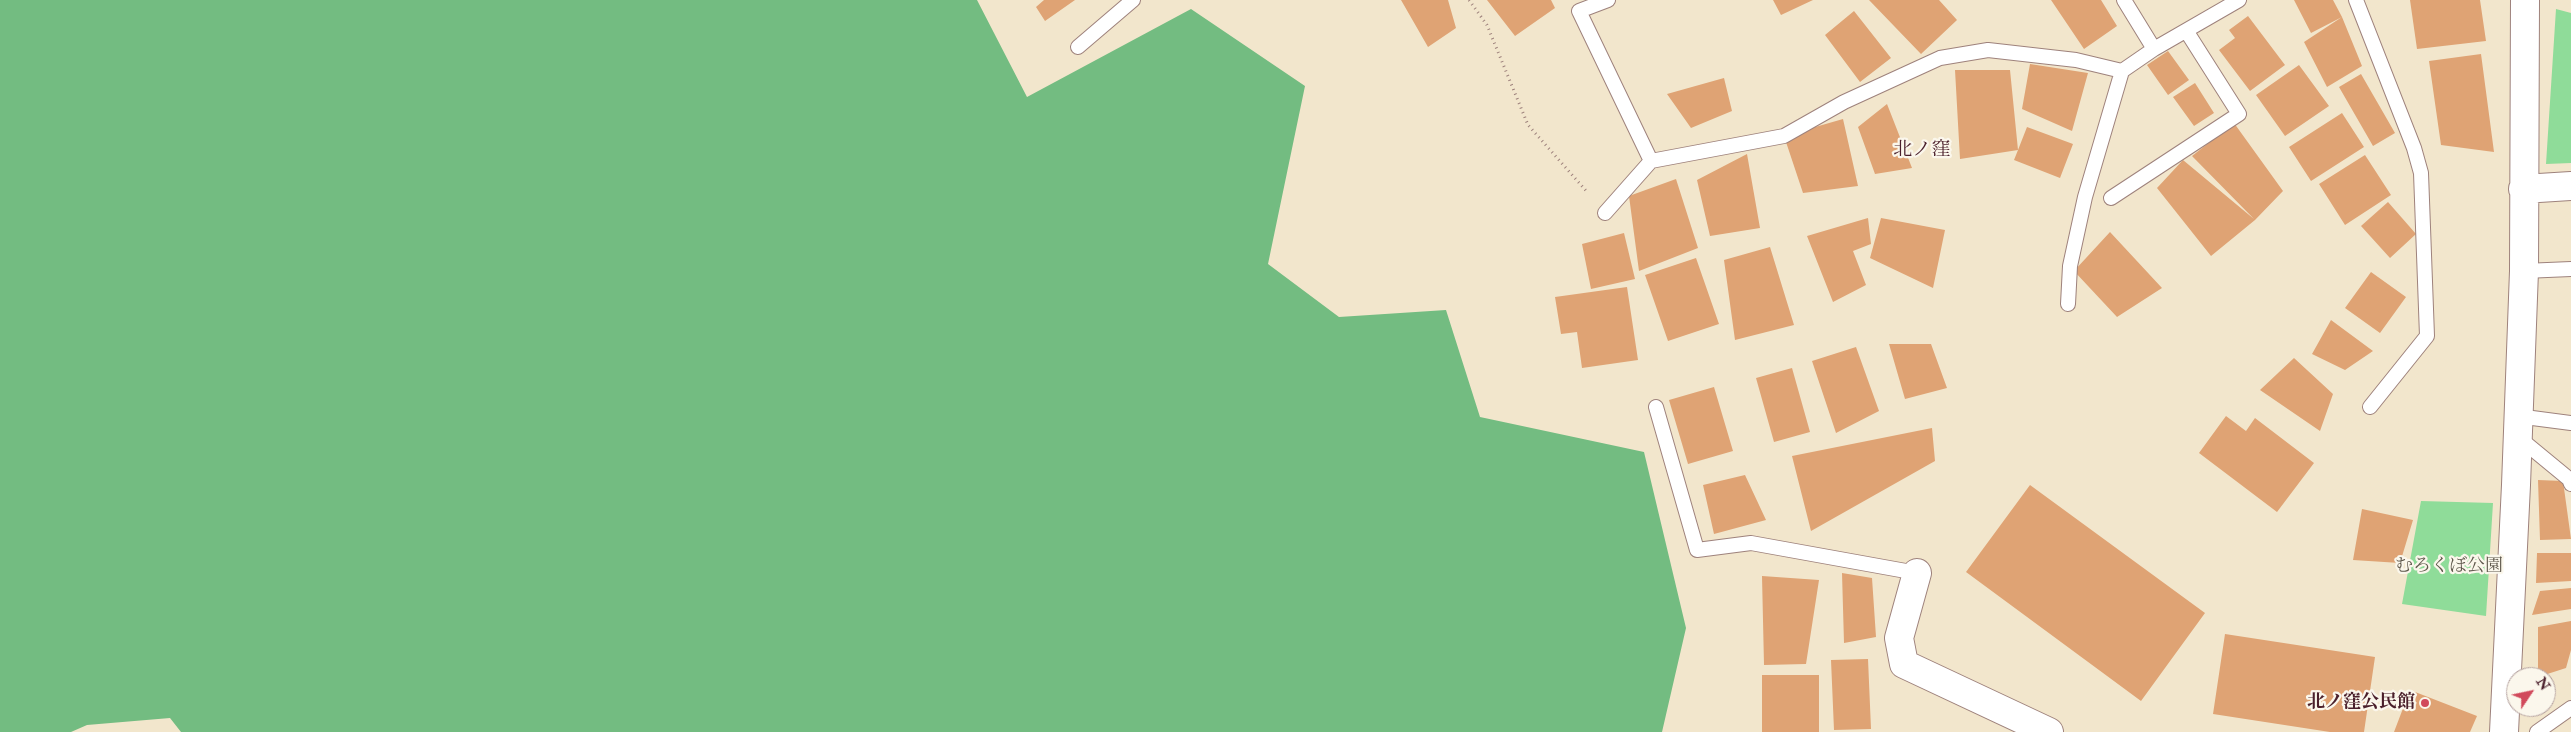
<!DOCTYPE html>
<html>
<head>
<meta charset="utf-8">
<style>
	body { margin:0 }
	#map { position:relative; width:2571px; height:732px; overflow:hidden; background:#f2e6cc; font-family:"IM FELL Double Pica",serif }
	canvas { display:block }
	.north { position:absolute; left:2506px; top:667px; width:50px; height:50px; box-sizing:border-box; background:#fbf7ec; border:1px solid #b4a19f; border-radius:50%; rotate:56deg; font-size:14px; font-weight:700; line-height:20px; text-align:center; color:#4a1f2b }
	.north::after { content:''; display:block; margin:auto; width:18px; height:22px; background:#d1495b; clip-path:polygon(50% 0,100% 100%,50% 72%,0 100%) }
</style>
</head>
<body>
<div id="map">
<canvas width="2571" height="732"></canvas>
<div class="north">N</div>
</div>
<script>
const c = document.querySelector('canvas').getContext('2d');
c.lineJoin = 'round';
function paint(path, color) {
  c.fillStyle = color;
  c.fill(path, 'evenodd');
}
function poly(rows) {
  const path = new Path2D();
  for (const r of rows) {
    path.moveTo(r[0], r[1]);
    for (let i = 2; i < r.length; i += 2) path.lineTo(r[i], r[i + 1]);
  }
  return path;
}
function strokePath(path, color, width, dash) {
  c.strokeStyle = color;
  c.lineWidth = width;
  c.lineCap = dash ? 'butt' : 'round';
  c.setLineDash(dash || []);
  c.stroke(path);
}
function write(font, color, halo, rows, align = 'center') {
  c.font = font + ' "IM FELL Double Pica","Noto Serif JP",serif';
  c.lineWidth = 4.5;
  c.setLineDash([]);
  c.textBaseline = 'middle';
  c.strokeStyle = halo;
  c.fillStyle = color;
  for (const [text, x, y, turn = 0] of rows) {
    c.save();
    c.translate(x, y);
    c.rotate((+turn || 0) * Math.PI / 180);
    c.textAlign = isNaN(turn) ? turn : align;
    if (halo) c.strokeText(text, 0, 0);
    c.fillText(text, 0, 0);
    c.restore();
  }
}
paint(poly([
	[2556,9,2571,13,2571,163,2546,164],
	[2421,501,2493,503,2486,616,2402,604]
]), '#8fdc99');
paint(poly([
	[0,0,977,0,1027,97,1191,9,1305,86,1268,264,1339,317,1446,310,1480,417,1644,452,1686,628,1662,732,181,732,170,718,87,725,71,732,0,732]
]), '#73bc81');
paint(poly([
	[1044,0,1075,0,1045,21,1036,7],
	[1401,0,1448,0,1456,28,1428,47],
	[1487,0,1551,0,1555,8,1515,36],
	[1773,0,1813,0,1781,15],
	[1869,0,1939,0,1957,20,1921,54],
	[2051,0,2101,0,2117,26,2084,49],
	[2294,0,2333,0,2342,17,2311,33],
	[2410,0,2480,0,2486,41,2417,49],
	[1854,11,1891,58,1860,82,1825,35],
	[2248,16,2285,65,2250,91,2219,50,2235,38,2229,30],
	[2342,17,2362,66,2327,87,2304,42],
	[2168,51,2189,80,2168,95,2147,65],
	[2481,54,2494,152,2441,145,2429,61],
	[2030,64,2088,73,2072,131,2022,109],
	[2299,65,2329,106,2285,136,2256,95],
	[1955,70,2010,70,2018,150,2027,127,2073,144,2060,178,2014,160,2018,150,1960,159],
	[2361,74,2395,133,2373,146,2339,87],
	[1724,78,1732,111,1691,128,1667,94],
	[2195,83,2214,113,2194,126,2173,97],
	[1887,104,1912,168,1875,174,1858,127],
	[2342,113,2364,147,2311,181,2289,147],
	[1843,119,1858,186,1803,193,1784,136],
	[2234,123,2283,191,2255,220,2211,256,2157,188,2183,160,2254,219,2192,156],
	[1747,154,1760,228,1710,236,1697,180],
	[2365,155,2391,195,2345,225,2319,184],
	[1676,179,1698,248,1639,271,1629,196],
	[2388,202,2416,234,2390,258,2361,226],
	[1868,218,1871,244,1853,251,1866,285,1833,302,1807,236],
	[1881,218,1945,230,1933,288,1870,258],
	[2110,232,2162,288,2117,317,2074,271],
	[1624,233,1635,279,1591,289,1582,244],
	[1770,247,1794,325,1735,340,1724,260],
	[1696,258,1719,324,1668,341,1645,275],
	[2371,272,2406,297,2380,333,2345,308],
	[1627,287,1638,360,1582,368,1577,332,1561,334,1555,297],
	[2331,320,2373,351,2345,370,2312,354],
	[1889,344,1931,344,1947,388,1905,399],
	[1856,347,1879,411,1836,433,1812,361],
	[2294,358,2333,394,2320,431,2260,390],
	[1792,368,1810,432,1774,442,1756,378],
	[1714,387,1733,451,1688,464,1669,400],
	[2226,416,2246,431,2255,418,2314,463,2277,512,2199,453],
	[1932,428,1935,461,1811,531,1792,456],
	[1745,475,1766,520,1714,534,1703,485],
	[2538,480,2563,481,2571,539,2540,540],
	[2030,485,2205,613,2141,701,1966,572],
	[2362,509,2413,520,2400,563,2353,560],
	[2537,553,2571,553,2571,581,2536,583],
	[1842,573,1872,578,1876,637,1844,643],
	[1762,576,1819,580,1806,664,1764,665],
	[2571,588,2571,609,2532,615,2540,591],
	[2571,621,2571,650,2566,668,2538,677,2538,627],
	[2225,634,2375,657,2364,732,2330,732,2213,714],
	[1868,659,1871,729,1834,730,1831,660],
	[1762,675,1819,675,1819,732,1762,732],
	[2410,690,2477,716,2470,732,2394,732]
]), '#dfa374');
const lane = poly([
	[1608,0,1579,11,1651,161],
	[2124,0,2154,49],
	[2356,0,2414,148,2421,173,2427,336,2370,407],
	[1078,47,1133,0],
	[2111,198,2239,114,2187,32],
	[1605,213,1651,161,1784,136,1844,102,1940,58,1988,50,2076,60,2122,71,2154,49,2239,0],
	[2524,271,2571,269],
	[2068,304,2070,266,2085,197,2122,71],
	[1656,407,1697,550,1751,543,1917,573],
	[2517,416,2571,423],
	[2518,437,2569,479,2571,484],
	[2537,732,2571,708]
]);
const street = poly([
	[2523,189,2571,186],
	[1917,573,1899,638,1904,664,2049,732],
	[2504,732,2516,485,2524,271,2525,0]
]);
strokePath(lane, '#9e827c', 16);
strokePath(street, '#9e827c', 30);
strokePath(poly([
	[1469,0,1487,25,1528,125,1588,193]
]), '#9e827c', 3, [1, 4]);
strokePath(lane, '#fff', 14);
strokePath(street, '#fff', 28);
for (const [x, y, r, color] of [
	[2425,703,5,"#d1495b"]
]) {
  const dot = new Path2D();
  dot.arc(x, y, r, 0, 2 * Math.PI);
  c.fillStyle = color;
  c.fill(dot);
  strokePath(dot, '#fbf7ec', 2);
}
write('18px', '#5f584c', '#fbf7ec', [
	["むろくぼ公園",2449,567]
]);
write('bold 18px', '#4a1f2b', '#fbf7ec', [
	["北ノ窪公民館",2415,703]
], 'right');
write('19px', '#4a1f2b', '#fbf7ec', [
	["北ノ窪",1922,151]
]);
</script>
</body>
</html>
